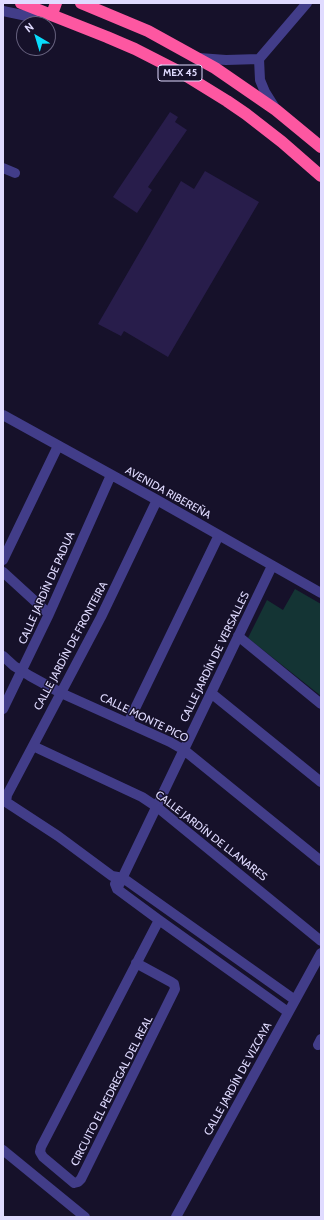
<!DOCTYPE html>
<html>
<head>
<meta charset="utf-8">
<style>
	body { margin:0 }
	#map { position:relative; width:324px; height:1220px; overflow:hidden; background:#16112a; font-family:Cabin,sans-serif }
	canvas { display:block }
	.frame { position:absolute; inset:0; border:4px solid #e0dbff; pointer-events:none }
	.north { position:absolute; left:16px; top:16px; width:40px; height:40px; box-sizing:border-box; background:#16112a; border:1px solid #67627f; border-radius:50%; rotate:322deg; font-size:11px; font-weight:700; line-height:16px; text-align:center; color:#e0dbff }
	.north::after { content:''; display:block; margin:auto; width:14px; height:18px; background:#09dcfc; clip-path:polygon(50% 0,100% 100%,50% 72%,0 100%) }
</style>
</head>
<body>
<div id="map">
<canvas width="324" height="1220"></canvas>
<div class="frame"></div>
<div class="north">N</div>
</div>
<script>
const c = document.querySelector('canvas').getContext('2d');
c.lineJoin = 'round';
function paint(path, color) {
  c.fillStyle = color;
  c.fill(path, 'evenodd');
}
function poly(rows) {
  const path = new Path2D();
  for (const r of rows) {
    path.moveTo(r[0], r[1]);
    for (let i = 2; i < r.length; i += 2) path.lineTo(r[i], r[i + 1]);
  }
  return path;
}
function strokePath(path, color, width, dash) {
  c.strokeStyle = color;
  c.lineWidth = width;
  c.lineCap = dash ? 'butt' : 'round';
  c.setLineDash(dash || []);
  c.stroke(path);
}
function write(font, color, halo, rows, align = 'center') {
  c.font = font + ' Cabin,sans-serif';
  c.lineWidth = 3;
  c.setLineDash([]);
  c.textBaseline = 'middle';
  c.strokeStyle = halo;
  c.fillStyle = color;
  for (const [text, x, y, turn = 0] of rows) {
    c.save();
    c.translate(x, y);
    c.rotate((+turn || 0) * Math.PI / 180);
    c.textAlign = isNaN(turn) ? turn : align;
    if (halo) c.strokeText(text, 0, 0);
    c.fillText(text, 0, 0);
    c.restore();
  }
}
paint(poly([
	[295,589,321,604,321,696,248,638,267,600,283,610]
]), '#143434');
paint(poly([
	[170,112,178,117,175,122,187,130,148,187,152,190,137,213,113,197],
	[205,171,259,202,168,357,124,331,121,336,98,324,181,181,194,189]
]), '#281d4b');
strokePath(poly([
	[3,11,27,16,34,13,38,10],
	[199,58,226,60,259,59],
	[259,59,307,3],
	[259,59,260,80,265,92,275,108],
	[3,168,15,173],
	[3,415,157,500,321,593],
	[157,500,101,617,7,795,6,802,58,836,112,876,123,878,295,1000],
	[3,560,58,446],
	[3,572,49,614],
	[238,636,321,704],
	[3,656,14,666,30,676,61,693,170,742,184,750,321,861],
	[211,693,321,782],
	[3,709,49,614,111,475],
	[128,723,219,535],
	[33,746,142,797,157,807,321,941],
	[115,884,117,889,159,920,288,1012],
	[117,889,272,566],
	[136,963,171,982,174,984,175,989,81,1179,78,1182,74,1183,43,1157,40,1152,41,1147,159,920],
	[318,1045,321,1039],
	[3,1150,85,1217],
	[176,1217,321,953]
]), '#423d89', 10);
strokePath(poly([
	[21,3,107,37,135,49,180,72,227,101,246,114,282,142,321,176],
	[81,3,148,31,215,68,276,110,321,147],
	[52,14,56,3]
]), '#fd57a1', 12);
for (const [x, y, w] of [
	[180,73,44]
]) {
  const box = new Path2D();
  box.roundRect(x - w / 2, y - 8, w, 16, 3);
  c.fillStyle = '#16112a';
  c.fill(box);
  strokePath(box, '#e0dbff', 1);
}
write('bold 10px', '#e0dbff', null, [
	["MEX 45",180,73]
]);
write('11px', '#e0dbff', '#16112a', [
	["AVENIDA RIBEREÑA",168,493,29],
	["CALLE JARDÍN DE PADUA",47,588,-66],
	["CALLE JARDÍN DE FRONTEIRA",71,646,-62],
	["CALLE JARDÍN DE VERSALLES",215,657,-64],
	["CALLE MONTE PICO",144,718,26],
	["CALLE JARDÍN DE LLANARES",211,836,38],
	["CALLE JARDÍN DE VIZCAYA",238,1079,-61],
	["CIRCUITO EL PEDREGAL DEL REAL",112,1091,-63]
]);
</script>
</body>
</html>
